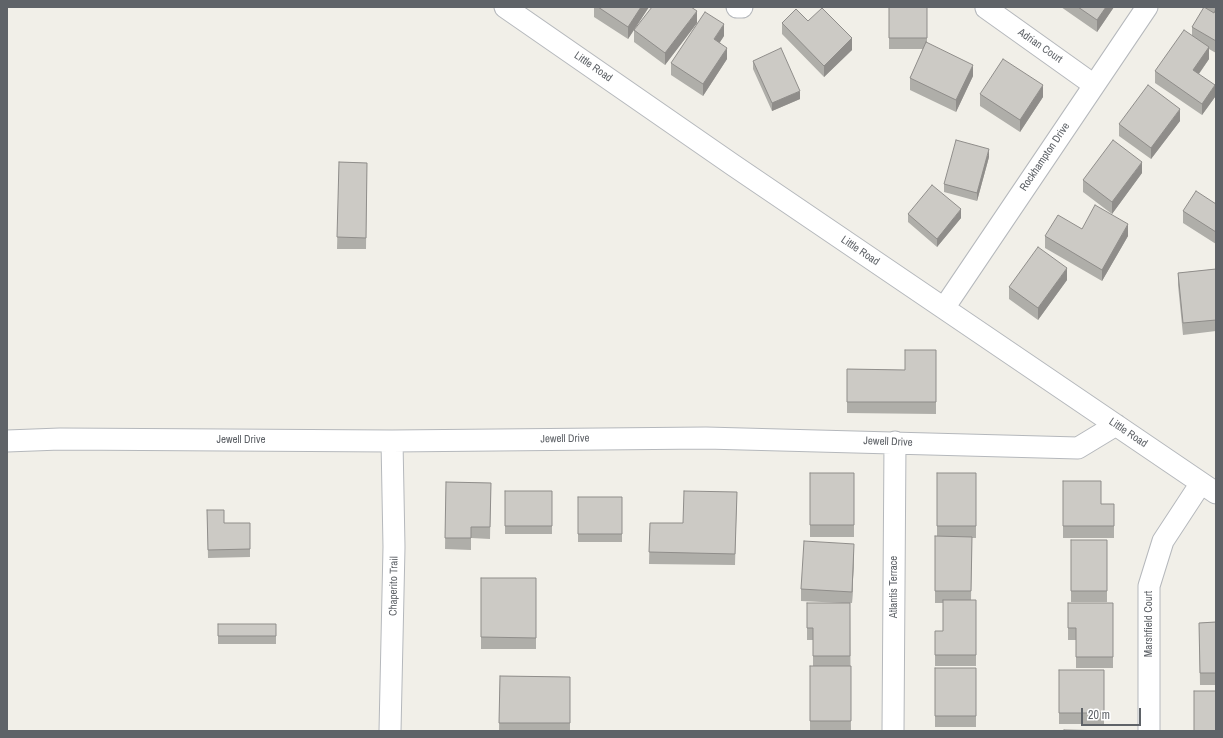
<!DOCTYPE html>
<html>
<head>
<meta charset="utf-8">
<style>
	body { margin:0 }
	#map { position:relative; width:1223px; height:738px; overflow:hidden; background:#f1efe8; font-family:"Archivo Narrow",sans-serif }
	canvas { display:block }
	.frame { position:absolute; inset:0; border:8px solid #5f6368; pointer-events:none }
	.scale { position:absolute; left:1081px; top:708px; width:60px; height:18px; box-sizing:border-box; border:2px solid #5f6368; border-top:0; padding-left:5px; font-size:12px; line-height:14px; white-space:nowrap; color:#5f6368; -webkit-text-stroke:3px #fff; paint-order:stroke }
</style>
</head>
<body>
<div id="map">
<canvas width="1223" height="738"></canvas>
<div class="frame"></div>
<div class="scale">20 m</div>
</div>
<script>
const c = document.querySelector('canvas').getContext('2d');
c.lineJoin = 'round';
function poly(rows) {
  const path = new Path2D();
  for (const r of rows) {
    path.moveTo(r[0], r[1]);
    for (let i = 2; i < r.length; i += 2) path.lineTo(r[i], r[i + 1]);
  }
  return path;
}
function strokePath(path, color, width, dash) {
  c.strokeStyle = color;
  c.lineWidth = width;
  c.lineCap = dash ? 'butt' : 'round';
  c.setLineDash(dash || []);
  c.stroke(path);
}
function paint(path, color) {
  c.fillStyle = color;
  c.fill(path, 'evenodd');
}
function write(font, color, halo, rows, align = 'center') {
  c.font = font + ' "Archivo Narrow",sans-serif';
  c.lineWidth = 4;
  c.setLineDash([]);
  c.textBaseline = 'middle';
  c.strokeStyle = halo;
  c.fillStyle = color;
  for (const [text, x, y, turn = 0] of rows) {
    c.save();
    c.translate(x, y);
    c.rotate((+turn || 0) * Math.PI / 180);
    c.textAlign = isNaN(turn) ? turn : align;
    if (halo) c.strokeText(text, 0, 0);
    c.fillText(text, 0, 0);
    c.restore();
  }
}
const minor = poly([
	[505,7,733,165,1216,493],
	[737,7,742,7],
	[986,8,1094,85],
	[944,308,1147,7],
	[7,441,60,439,392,441,706,438,1078,448,1116,425],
	[390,731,394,547,392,441],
	[893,731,895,442],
	[1149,731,1149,586,1163,541,1201,483]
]);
strokePath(minor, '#b5b8bc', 23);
strokePath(minor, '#fff', 21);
paint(poly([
	[594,7,649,7,628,39,594,17],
	[889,7,927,7,927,43,973,76,956,112,910,90,910,78,923,49,889,49],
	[1061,7,1114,7,1097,32],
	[1206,7,1216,7,1216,53,1209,49,1209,59,1199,74,1215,97,1202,115,1155,83,1155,71,1192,35,1192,27,1206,8],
	[808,21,852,50,824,77,782,34,782,23],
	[697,23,665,65,634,42,634,30],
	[724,36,720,42,727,59,703,96,671,75,671,63],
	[753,61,800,99,772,111,753,69],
	[980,94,1043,97,1020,132,980,106],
	[1180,121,1151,159,1119,136,1119,124],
	[989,157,977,201,944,192,944,184],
	[339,162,367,163,366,249,337,249],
	[1142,173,1112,214,1083,192,1083,180],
	[1216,204,1216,244,1183,223,1183,211],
	[908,214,961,218,937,247,908,222],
	[1082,229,1128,236,1102,281,1045,248,1045,236],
	[1216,269,1216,331,1183,335,1178,285,1178,273],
	[1067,280,1038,320,1009,299,1009,287],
	[936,350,936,414,847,413,847,369,905,370],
	[810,473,854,473,854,537,810,537],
	[937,473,976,473,976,538,972,538,971,600,976,600,976,666,935,666,935,631,943,631,943,603,935,603,935,536,937,536],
	[1063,481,1101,504,1114,504,1114,538,1063,538],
	[446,482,491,483,490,539,471,538,471,550,445,549],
	[505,491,552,491,552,534,505,534],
	[737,492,735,565,649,564,650,523,683,523],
	[578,497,622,497,622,542,578,542],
	[207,510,224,523,250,523,250,557,208,558],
	[1071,540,1107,540,1107,602,1071,602],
	[854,555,852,603,850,603,851,731,810,731,810,666,813,666,813,640,807,640,807,603,842,603,801,601,801,589],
	[481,578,536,578,536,649,481,649],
	[1068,603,1113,603,1113,668,1076,668,1076,640,1068,640],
	[1216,622,1216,685,1200,685,1199,623],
	[218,624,276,624,276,644,218,644],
	[935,668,976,668,976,727,935,727],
	[1059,670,1104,670,1104,724,1059,724],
	[500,676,570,677,570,731,499,731]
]), '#afaea9');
paint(poly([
	[641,7,649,7,628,39,628,27],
	[1106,7,1114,7,1097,32,1097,20],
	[697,11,697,23,665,65,665,53],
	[724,24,724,36,714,51,714,39],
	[852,38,852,50,824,77,824,66],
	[1209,47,1209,59,1193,82,1193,70],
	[727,48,727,59,703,96,703,84],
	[973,65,973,76,956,112,956,100],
	[1043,85,1043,97,1020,132,1020,120],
	[1215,85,1215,97,1202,115,1202,104],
	[800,91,800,99,772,111,772,103],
	[1180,109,1180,121,1151,159,1151,148],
	[989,149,989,157,977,201,977,193],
	[1142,162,1142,173,1112,214,1112,202],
	[961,209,961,218,937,247,937,239],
	[1128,224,1128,236,1102,281,1102,270],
	[1067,268,1067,280,1038,320,1038,308],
	[854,544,854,555,852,603,852,592]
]), '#8f8d8a');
const building = poly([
	[598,7,641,7,628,27,598,7],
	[652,7,691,7,697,11,665,53,634,30,652,7],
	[889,7,927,7,927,38,889,38,889,7],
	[1078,7,1106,7,1097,20,1078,7],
	[1204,7,1214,13,1216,9,1216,41,1192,27,1204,7],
	[822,8,852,38,824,66,782,23,796,9,808,21,822,8],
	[705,12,724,24,714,39,727,48,703,84,671,63,705,12],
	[1184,30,1209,47,1193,70,1215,85,1202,104,1155,71,1184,30],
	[926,42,973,65,956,100,910,78,926,42],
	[781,48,800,91,772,103,753,61,781,48],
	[1003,59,1043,85,1020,120,980,94,1003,59],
	[1148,85,1180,109,1151,148,1119,124,1148,85],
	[956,140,989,149,977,193,944,184,956,140],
	[1113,140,1142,162,1112,202,1083,180,1113,140],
	[339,162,367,163,366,238,337,237,339,162],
	[932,185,961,209,937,239,908,214,932,185],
	[1196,191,1216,204,1216,232,1183,211,1196,191],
	[1095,205,1128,224,1102,270,1045,236,1058,215,1082,229,1095,205],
	[1038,247,1067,268,1038,308,1009,287,1038,247],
	[1216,269,1216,320,1183,323,1178,273,1216,269],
	[905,350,936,350,936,402,847,402,847,369,905,370,905,350],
	[810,473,854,473,854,525,810,525,810,473],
	[937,473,976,473,976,526,937,526,937,473],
	[1063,481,1101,481,1101,504,1114,504,1114,526,1063,526,1063,481],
	[446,482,491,483,490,527,471,527,471,538,445,538,446,482],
	[505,491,552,491,552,526,505,526,505,491],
	[684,491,737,492,735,554,649,552,650,523,683,523,684,491],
	[578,497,622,497,622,534,578,534,578,497],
	[207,510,224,510,224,523,250,523,250,549,208,550,207,510],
	[935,536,972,537,971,591,935,591,935,536],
	[1071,540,1107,540,1107,591,1071,591,1071,540],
	[804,541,854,544,852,592,801,589,804,541],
	[481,578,536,578,536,638,481,637,481,578],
	[943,600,976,600,976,655,935,655,935,631,943,631,943,600],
	[807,603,850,603,850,656,813,656,813,628,807,628,807,603],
	[1068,603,1113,603,1113,657,1076,657,1076,628,1068,628,1068,603],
	[1216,622,1216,673,1200,673,1199,623,1216,622],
	[218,624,276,624,276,636,218,636,218,624],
	[810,666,851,666,851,721,810,721,810,666],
	[935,668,976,668,976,716,935,716,935,668],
	[1059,670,1104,670,1104,713,1059,713,1059,670],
	[500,676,570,677,570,723,499,723,500,676],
	[1194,691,1216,691,1216,731,1194,731,1194,691],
	[1064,730,1112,731,1064,731,1064,730]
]);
paint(building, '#cccac5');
strokePath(building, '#8f8d8a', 1);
write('11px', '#5f6368', '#fff', [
	["Adrian Court",1040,46,35],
	["Little Road",593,67,35],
	["Rockhampton Drive",1045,157,-56],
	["Little Road",860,251,34],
	["Little Road",1128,433,34],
	["Jewell Drive",565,439,-1],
	["Jewell Drive",241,440],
	["Jewell Drive",888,442,2],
	["Chaperito Trail",394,586,-89],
	["Atlantis Terrace",894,587,-90],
	["Marshfield Court",1149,624,-90]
]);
</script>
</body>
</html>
